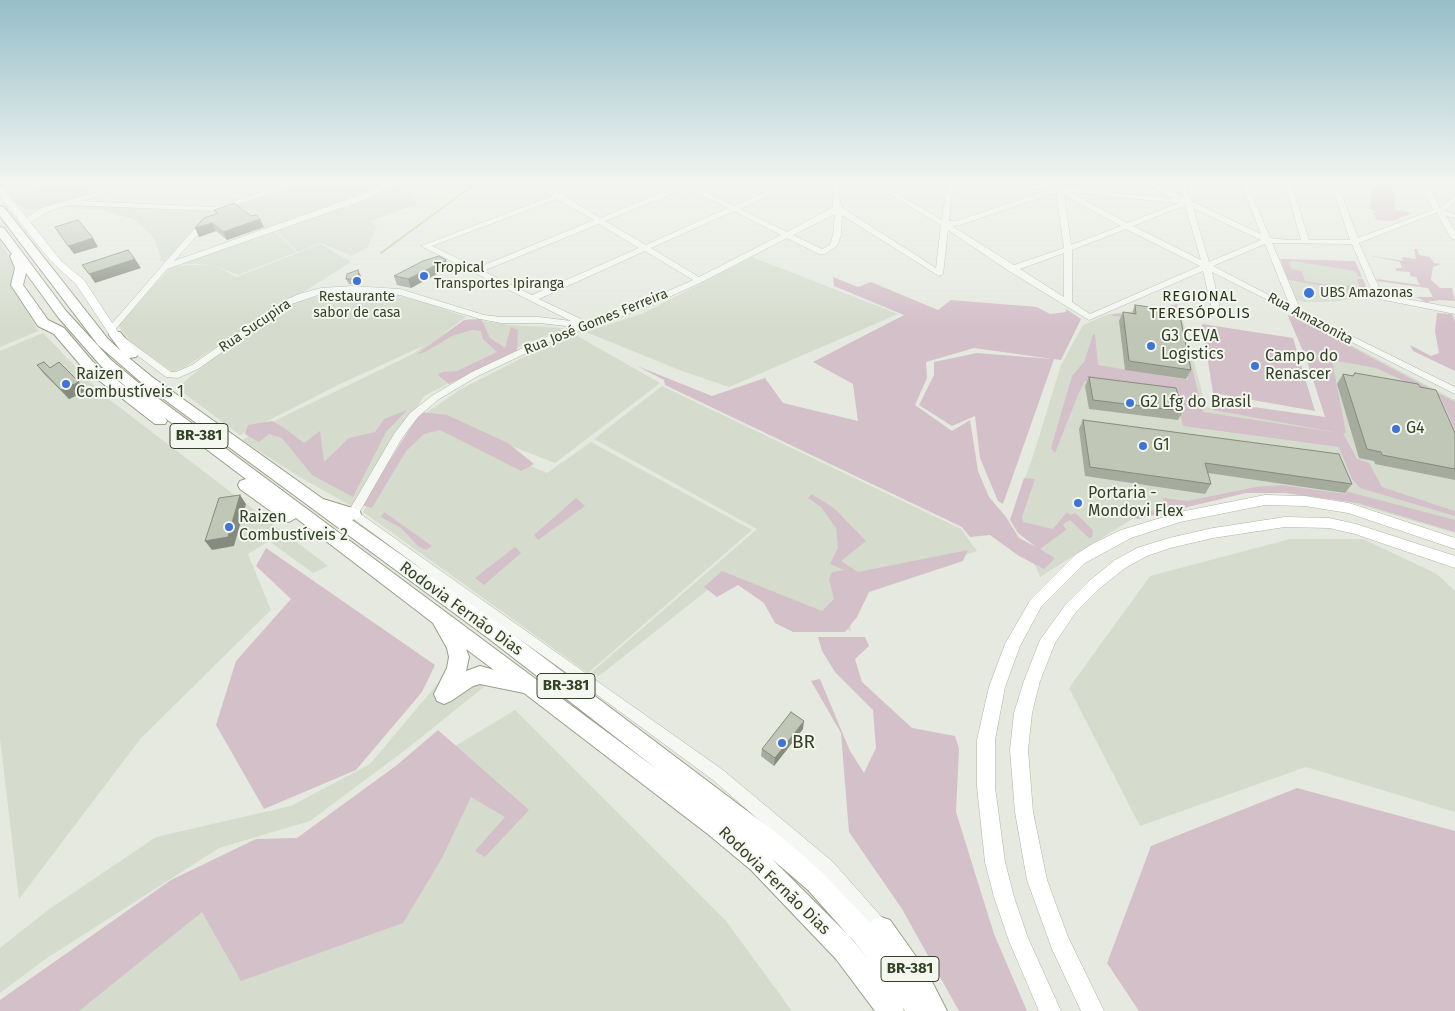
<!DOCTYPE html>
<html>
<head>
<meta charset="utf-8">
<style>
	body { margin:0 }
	canvas { display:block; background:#e5e9df }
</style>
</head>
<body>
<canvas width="1455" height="1011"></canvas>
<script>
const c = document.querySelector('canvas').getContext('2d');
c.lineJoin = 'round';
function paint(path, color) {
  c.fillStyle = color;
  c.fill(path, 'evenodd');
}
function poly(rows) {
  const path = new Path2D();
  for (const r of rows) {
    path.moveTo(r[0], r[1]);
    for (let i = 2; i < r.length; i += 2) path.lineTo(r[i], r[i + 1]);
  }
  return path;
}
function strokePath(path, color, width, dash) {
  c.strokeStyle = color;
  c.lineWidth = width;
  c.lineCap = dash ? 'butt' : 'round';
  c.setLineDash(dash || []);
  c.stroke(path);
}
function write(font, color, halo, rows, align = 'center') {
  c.font = font + ' "Fira Sans",sans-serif';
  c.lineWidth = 4;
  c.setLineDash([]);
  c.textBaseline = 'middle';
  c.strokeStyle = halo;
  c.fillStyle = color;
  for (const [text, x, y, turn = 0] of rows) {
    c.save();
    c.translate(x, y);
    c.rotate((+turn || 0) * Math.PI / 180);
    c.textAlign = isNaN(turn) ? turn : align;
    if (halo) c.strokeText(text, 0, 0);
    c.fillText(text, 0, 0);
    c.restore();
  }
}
paint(poly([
	[51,183,82,183,92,195,45,209,26,210,9,197,52,185],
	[302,183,328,183,334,187,347,183,379,183,382,185,248,237,233,223,249,216,239,205],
	[392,185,413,194,418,204,370,221,377,226,367,248,352,256,321,243,298,252,275,230,344,205,347,207],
	[64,205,213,210,164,262,159,260,161,257,154,238,136,220,102,210,62,207],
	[273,230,296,252,238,275,218,267,236,277,321,244,351,262,185,367,173,372,130,342,118,325,172,266,212,264,179,264],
	[0,239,15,270,11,284,38,331,0,347],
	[752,257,898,314,729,387,682,371,586,332,644,313],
	[1282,259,1355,262,1368,292,1364,297,1331,302,1326,286,1324,286,1330,302,1304,302,1295,300,1289,281,1308,283,1289,280],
	[385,293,421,301,466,317,440,336,469,319,510,325,563,328,513,350,424,396,353,507,298,476,242,440,268,424,413,354,425,345,340,384,240,435,177,388,207,363,285,308,310,297],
	[1179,306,1206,407,1342,430,1298,317,1455,400,1455,533,1349,502,1284,491,1238,491,1132,519,1040,577,1031,556,1034,544,1012,516,1034,453,1061,365,1083,325,1109,314],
	[43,333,102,394,328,566,313,573,269,541,248,554,271,610,141,738,19,899,0,738,0,351],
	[574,334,660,383,555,463,426,413,461,389,520,359],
	[662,386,961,529,977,551,846,597,851,631,724,577,599,676,592,672,757,529,594,439],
	[422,418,547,473,591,442,752,530,588,673,363,512],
	[1290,539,1363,539,1437,574,1455,591,1455,812,1306,767,1140,826,1069,688,1150,576],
	[454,664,485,686,408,748,310,821,219,848,47,958,0,993,0,948,48,910,156,837,291,806,370,764],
	[515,710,726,921,792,1011,34,1011,104,957]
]), '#d5dccd');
paint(poly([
	[1370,183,1389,183,1394,191,1395,210,1413,213,1391,221,1377,220,1373,213,1377,213,1369,208,1371,204,1370,192,1372,187],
	[1414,249,1417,249,1419,255,1430,257,1434,263,1441,264,1433,267,1431,280,1440,288,1452,288,1455,301,1440,300,1426,302,1416,297,1433,297,1428,288,1377,281,1377,279,1420,285,1416,277,1410,276,1410,272,1396,271,1396,268,1402,268,1400,262,1367,255,1403,261,1402,257,1416,259],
	[1280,259,1355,261,1362,277,1358,276,1355,271,1293,261,1289,262,1291,269,1302,271,1305,281,1347,288,1347,285,1360,288,1357,279,1363,279,1369,294,1288,280],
	[833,277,858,287,871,282,938,310,951,300,1037,307,1050,314,1066,312,1066,309,1081,319,1061,360,1054,359,1003,504,998,501,980,458,975,416,952,426,919,405,934,375,934,362,977,353,1053,359,974,348,926,362,927,378,915,405,952,431,970,420,978,471,989,497,1006,517,1019,538,1036,547,1018,533,1010,520,1024,478,1035,479,1022,517,1023,522,1053,529,1067,512,1070,515,1075,513,1090,527,1093,531,1092,537,1089,538,1070,520,1063,524,1066,530,1040,549,1055,558,1044,569,1019,556,990,535,970,537,962,527,665,385,664,380,637,366,712,396,765,378,783,403,858,421,853,384,813,362,904,315,834,286],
	[1178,304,1177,308,1203,412,1339,433,1213,410,1210,401,1325,417,1306,358,1288,316,1292,312,1314,327,1455,402,1455,430,1441,398,1376,368,1332,360,1346,433,1343,433,1357,459,1369,463,1382,487,1455,511,1455,516,1360,488,1352,479,1339,447,1183,426,1175,395,1085,381,1078,395,1055,453,1051,448,1072,376,1084,362,1093,335,1095,334,1098,365,1188,380,1177,319,1112,316,1113,314,1129,313],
	[1437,313,1452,314,1455,321,1455,371,1413,351,1410,345,1431,356,1439,353,1435,331],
	[481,319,490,338,505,348,511,327,518,330,517,351,449,384,438,375,442,372,457,371,497,352,483,339,481,331,472,330,452,336,425,352,417,354,464,320],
	[1202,324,1293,338,1315,411,1213,393],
	[407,410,386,432,353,497,312,475,282,438,269,434,259,442,245,434,248,425,272,421,283,427,304,443,320,431,324,462,349,438,375,432,384,419],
	[420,412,447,415,508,443,534,464,521,471,440,430,424,434,406,451,372,508,362,505],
	[1281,485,1346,494,1345,491,1455,520,1455,532,1358,503,1285,493,1246,493,1138,519,1113,512,1137,515,1137,509,1159,511,1165,509,1163,498,1187,501,1256,487],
	[812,494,835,509,866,541,841,561,858,572,968,550,963,561,869,592,857,617,845,632,793,632,775,623,764,603,738,585,717,597,704,587,722,571,822,611,834,599,829,579,832,572,844,570,830,564,838,548,836,528,821,507,808,498],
	[576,498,585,506,538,540,534,535],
	[384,512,432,546,426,550,418,546,401,528,381,517],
	[515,547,521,553,484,585,475,578],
	[266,548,435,665,422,692,356,770,264,809,216,725,236,661,291,599,256,566],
	[818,637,865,637,869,646,855,659,862,682,912,728,955,736,959,749,956,812,994,934,1027,1011,959,1011,902,909,849,832,841,733,811,681,820,679,850,751,864,773,876,748,873,710,835,672,822,651],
	[438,730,529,810,485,857,475,851,505,817,471,797,442,858,403,923,241,981,202,912,79,1011,0,1011,0,1000,171,880,256,839,297,838,397,765],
	[1297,788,1455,831,1455,1011,1139,1011,1107,963,1151,846]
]), '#d4c0c9');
strokePath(poly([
	[381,253,476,183]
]), '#bccc98', 2);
const minor = poly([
	[128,183,138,183,81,201,216,207,290,183,300,183,217,211,68,205,47,212,28,224,21,222,41,208,128,183],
	[388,183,397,183,369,198,167,269,114,331,108,331,107,329,203,219,210,221,174,261,363,194,388,183],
	[533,183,541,183,559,193,587,183,596,183,564,196,600,218,680,185,679,183,694,183,692,185,734,206,785,183,794,183,740,209,787,232,833,207,832,183,838,183,841,207,936,268,941,225,871,183,879,183,942,220,947,183,953,183,949,221,956,221,1048,190,1003,185,1000,183,1023,183,1056,186,1057,184,1059,183,1063,187,1174,199,1144,183,1153,183,1183,197,1179,183,1185,183,1191,201,1261,234,1241,183,1247,183,1270,238,1288,240,1301,240,1285,183,1291,183,1309,240,1350,240,1331,183,1337,183,1358,238,1433,210,1421,183,1427,183,1440,208,1455,195,1455,201,1445,211,1455,214,1455,218,1446,216,1455,231,1455,240,1451,238,1437,214,1438,212,1359,243,1381,292,1385,295,1455,308,1455,314,1379,299,1373,293,1352,244,1272,243,1301,311,1455,387,1455,394,1212,272,1220,309,1219,311,1213,311,1212,309,1203,271,1089,320,1009,271,948,230,943,274,939,276,842,215,841,235,837,246,825,254,819,254,787,238,702,282,649,306,592,328,565,335,478,376,439,399,418,417,402,438,359,513,723,770,833,862,887,923,889,929,887,935,881,937,875,935,821,874,713,780,581,683,435,579,347,514,394,434,410,413,433,395,472,372,559,331,575,327,539,323,501,323,480,319,400,295,352,292,321,294,289,305,198,369,178,378,166,377,117,340,122,337,125,338,171,372,176,372,192,365,283,301,299,294,321,288,352,286,400,289,484,315,501,317,539,317,571,321,421,246,552,196,533,183],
	[686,188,728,208,646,245,605,221,686,188],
	[1056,192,1064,248,1014,265,952,226,960,225,1056,192],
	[1070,192,1177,203,1179,203,1127,223,1070,192],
	[1064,195,1121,226,1071,245,1064,195],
	[557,199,594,220,477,268,432,246,557,199],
	[1185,205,1201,260,1133,226,1185,205],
	[1193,208,1261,240,1209,262,1193,208],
	[734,211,781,235,699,277,651,248,734,211],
	[835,214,833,235,830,245,822,249,793,235,835,214],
	[599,224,639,248,532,295,483,271,599,224],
	[1126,229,1200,266,1090,314,1072,302,1072,250,1126,229],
	[1265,244,1290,306,1213,266,1265,244],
	[645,251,693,280,643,302,586,324,583,320,539,299,645,251],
	[1064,253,1064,297,1020,269,1064,253]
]);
const major = poly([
	[0,187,3,188,61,261,84,280,120,335,119,337,111,337,76,284,55,265,40,248,0,196,0,187],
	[1265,495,1305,496,1349,503,1455,538,1455,549,1348,513,1305,506,1265,505,1180,522,1131,538,1085,563,1041,607,1020,646,1005,687,995,740,995,787,1005,862,1014,897,1028,938,1061,1011,1039,1011,1009,941,994,897,985,862,977,787,977,740,989,687,1005,644,1031,599,1075,555,1094,543,1121,530,1180,512,1265,495],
	[1285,517,1329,518,1356,524,1455,556,1455,568,1355,534,1329,528,1285,527,1213,538,1170,548,1147,556,1125,568,1099,589,1076,612,1055,643,1040,681,1032,713,1028,750,1033,812,1047,880,1068,937,1104,1011,1081,1011,1052,949,1027,880,1015,812,1010,750,1014,713,1024,681,1040,640,1066,604,1089,581,1115,560,1137,548,1169,538,1213,528,1285,517]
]);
const highway = poly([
	[0,206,4,207,108,339,121,351,109,335,110,332,120,332,138,354,136,357,129,358,152,377,323,499,359,510,361,514,359,518,352,520,502,626,783,838,824,874,871,924,872,920,881,917,890,920,927,972,947,1011,905,1011,902,1007,904,1011,875,1011,836,959,751,870,709,835,524,693,480,684,473,686,451,701,444,704,437,701,434,694,447,668,449,657,447,648,433,623,296,518,289,522,283,520,240,489,238,485,240,481,246,479,165,418,167,421,165,424,155,424,83,368,54,334,38,326,11,285,15,268,10,256,12,254,0,238,0,227,4,228,66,311,111,360,147,390,658,770,488,638,142,383,98,345,0,216,0,206],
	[26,273,58,317,101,366,135,394,93,362,64,328,48,320,23,285,26,273],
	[466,649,494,670,480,666,466,671,469,657,466,649],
	[772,859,808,890,856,944,870,962,854,941,772,859]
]);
strokePath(minor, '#adb4a4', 1);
strokePath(major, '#adb69e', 1);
strokePath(highway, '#96a186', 2);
paint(minor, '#f5f7f2');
paint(major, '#fff');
paint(highway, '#fff');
paint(poly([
	[214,210,260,219,264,227,227,240,216,231,199,237,216,214],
	[448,268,411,288,397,285,394,276],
	[358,270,361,276,361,285,349,284,346,279],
	[1135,305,1191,370,1186,379,1125,370,1119,321,1123,312,1132,313],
	[37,365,50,368,86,391,69,399,44,374],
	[1355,373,1420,387,1455,433,1455,480,1375,464,1374,461,1359,458,1337,384,1343,374,1352,376],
	[1089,377,1183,411,1178,420,1089,409,1085,386],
	[1083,420,1352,484,1345,493,1208,473,1211,484,1205,494,1085,476,1079,429],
	[803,729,774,766,761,756,762,749]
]), '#a5ab9d');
paint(poly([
	[260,219,264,227,227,240,223,232],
	[212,223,216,231,199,237,195,228],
	[93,238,98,247,74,254,68,246],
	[135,259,141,268,95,283,89,274],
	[446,260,448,268,411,288,408,279],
	[358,270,361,276,361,285,359,279],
	[79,382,86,391,69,399,61,390],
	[240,495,246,504,234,546,212,550,205,541],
	[804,721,803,729,774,766,775,758]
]), '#868b7f');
const building = poly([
	[234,203,251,216,256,215,260,219,223,232,212,223,195,228,204,218,218,213,214,210,234,203],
	[78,220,93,238,68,246,55,227,78,220],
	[128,250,135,259,89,274,82,265,128,250],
	[439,256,446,260,408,279,394,276,423,261,439,256],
	[358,270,359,279,346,279,347,274,358,270],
	[1135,305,1179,311,1191,370,1129,361,1123,312,1136,314,1135,305],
	[44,362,50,368,59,362,79,382,61,390,37,365,44,362],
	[1355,373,1418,384,1420,387,1436,390,1455,433,1455,469,1382,455,1381,452,1367,449,1343,374,1353,376,1355,373],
	[1089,377,1176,388,1183,411,1093,400,1089,377],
	[1083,420,1339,454,1352,484,1205,463,1211,484,1090,467,1083,420],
	[240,495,228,537,205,541,219,498,240,495],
	[791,712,804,721,775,758,762,749,791,712]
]);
paint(building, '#c0c7b6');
strokePath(building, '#868b7f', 1);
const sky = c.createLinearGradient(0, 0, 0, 325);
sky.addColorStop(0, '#96bec8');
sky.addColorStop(0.56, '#f3f5f1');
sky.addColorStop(1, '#f3f5f100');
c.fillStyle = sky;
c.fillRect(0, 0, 1455, 325);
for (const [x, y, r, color] of [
	[424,276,5,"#3d74d6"],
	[357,281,5,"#3d74d6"],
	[1309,293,6,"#3d74d6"],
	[1151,346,5,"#3d74d6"],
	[1255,366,5,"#3d74d6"],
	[66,384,5,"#3d74d6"],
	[1130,403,5,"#3d74d6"],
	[1396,429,5,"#3d74d6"],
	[1143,446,5,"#3d74d6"],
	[1078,503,5,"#3d74d6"],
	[229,527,5,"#3d74d6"],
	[782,743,5,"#3d74d6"]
]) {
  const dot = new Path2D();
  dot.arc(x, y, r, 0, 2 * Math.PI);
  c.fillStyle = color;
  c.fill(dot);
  strokePath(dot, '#f4f7ef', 2);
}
write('14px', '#364227', '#f4f7ef', [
	["Tropical",434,268],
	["Transportes Ipiranga",434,284],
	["UBS Amazonas",1320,293],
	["Restaurante",357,297,"center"],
	["sabor de casa",357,313,"center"]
], 'left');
write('14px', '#364227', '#f4f7ef', [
	["Rua Amazonita",1310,319,28],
	["Rua José Gomes Ferreira",596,322,-22],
	["Rua Sucupira",255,326,-34]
]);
c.letterSpacing = '1px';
write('15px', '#273219', '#f4f7ef', [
	["REGIONAL",1200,297],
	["TERESÓPOLIS",1200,314]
]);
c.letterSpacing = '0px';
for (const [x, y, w] of [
	[199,436,58],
	[566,686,58],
	[910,969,58]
]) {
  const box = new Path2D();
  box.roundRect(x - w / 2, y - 12.5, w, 25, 4);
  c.fillStyle = '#f4f7ef';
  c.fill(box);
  strokePath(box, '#364227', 1);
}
write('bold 15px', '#364227', null, [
	["BR-381",199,436],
	["BR-381",566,686],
	["BR-381",910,969]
]);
write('16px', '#364227', '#f4f7ef', [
	["G3 CEVA",1161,337],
	["Logistics",1161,355],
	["Campo do",1265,357],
	["Renascer",1265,375],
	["Raizen",76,375],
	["Combustíveis 1",76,393],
	["G2 Lfg do Brasil",1140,403],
	["G4",1406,429],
	["G1",1153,446],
	["Portaria -",1088,494],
	["Mondovi Flex",1088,512],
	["Raizen",239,518],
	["Combustíveis 2",239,536]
], 'left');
write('16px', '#364227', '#f4f7ef', [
	["Rodovia Fernão Dias",461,609,36],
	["Rodovia Fernão Dias",774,881,44]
]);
write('19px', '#364227', '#f4f7ef', [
	["BR",792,743]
], 'left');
</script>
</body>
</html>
